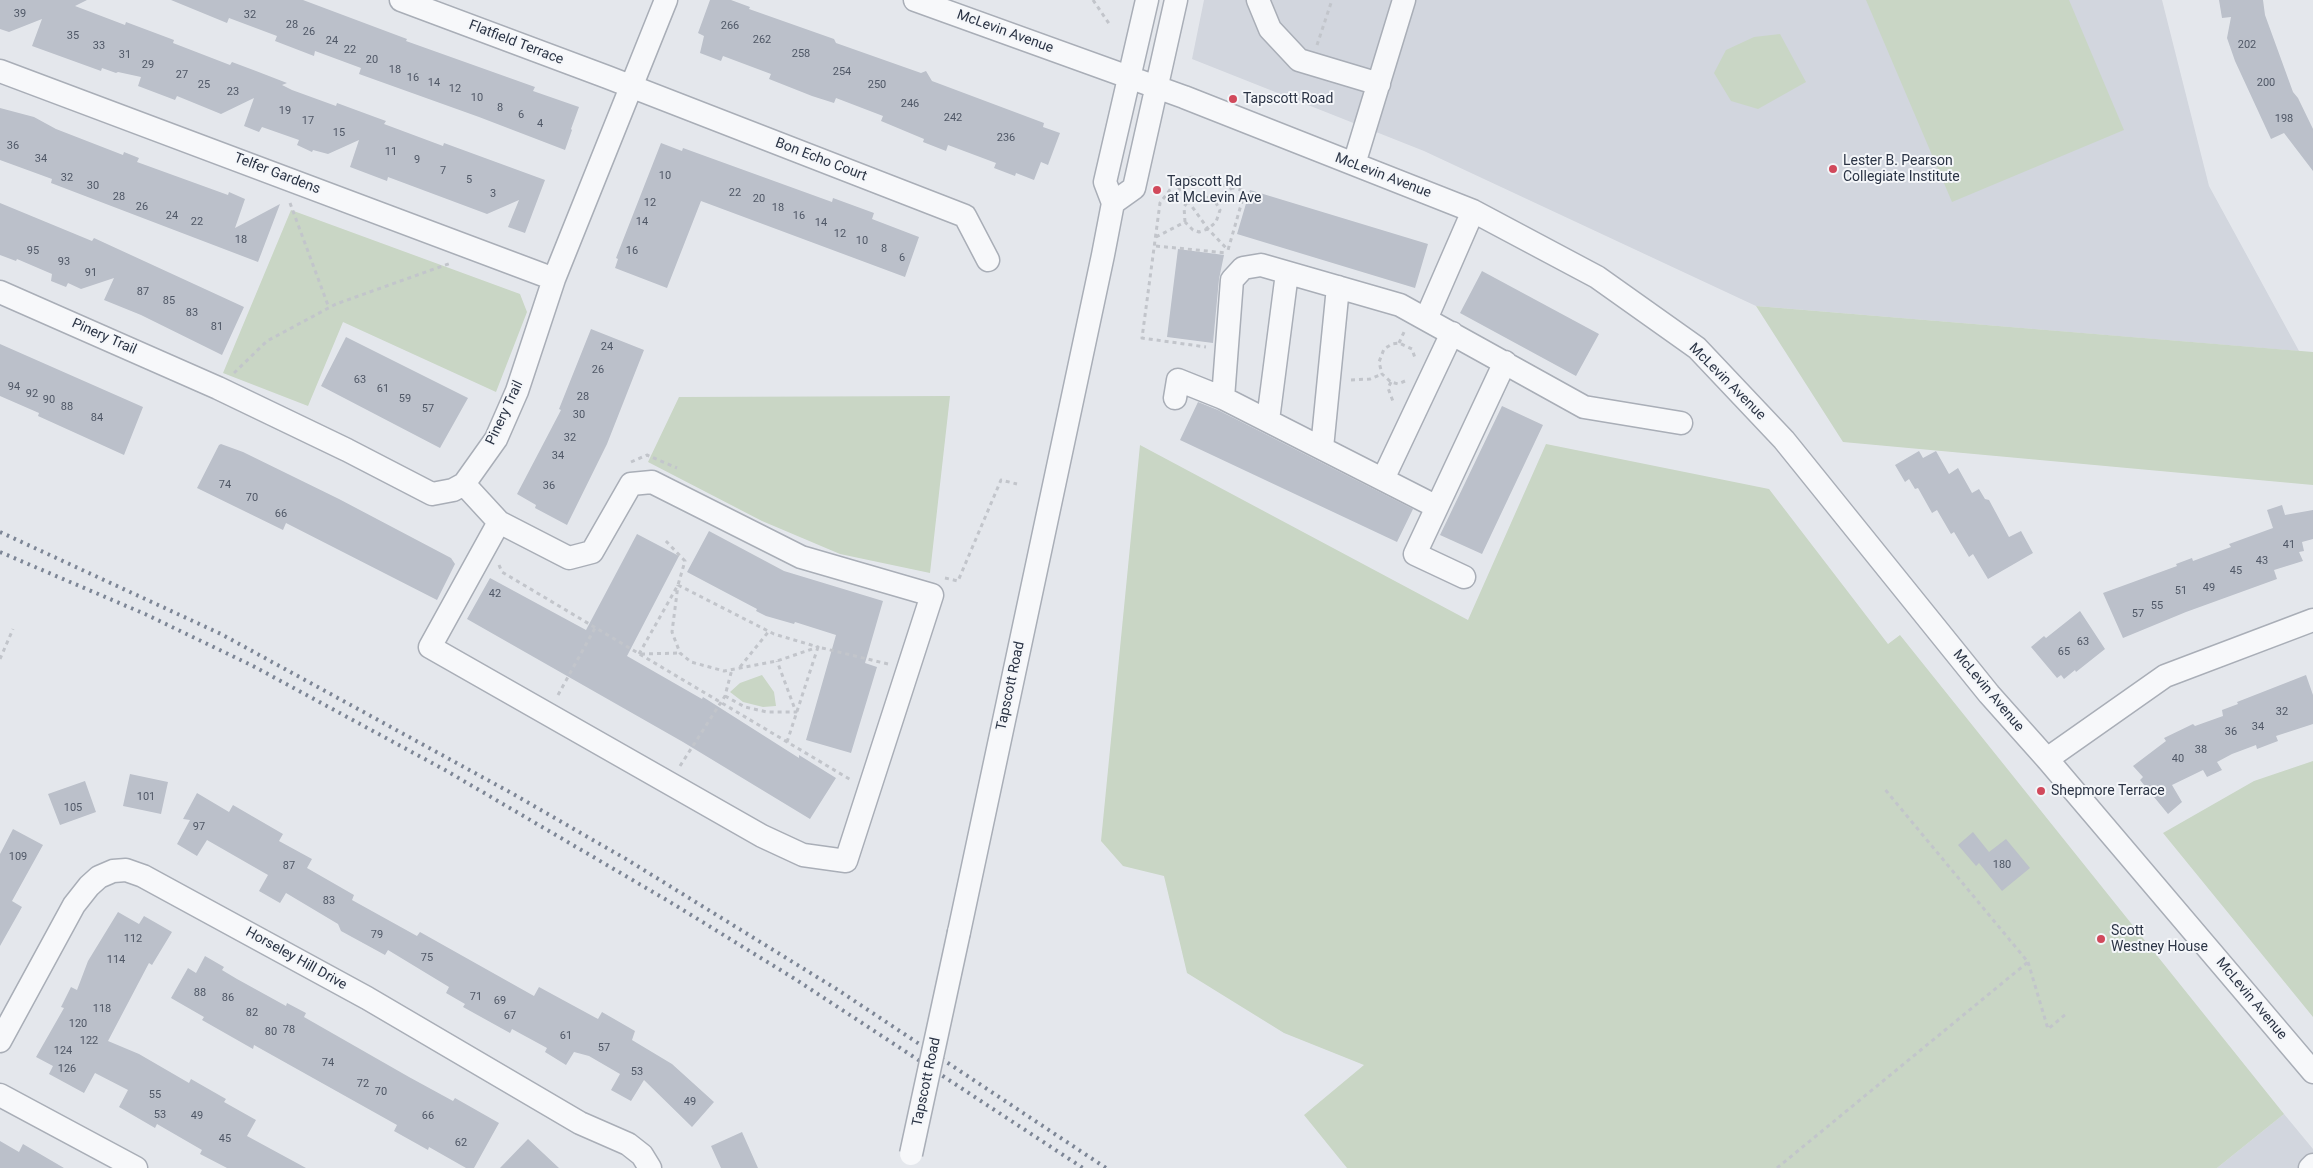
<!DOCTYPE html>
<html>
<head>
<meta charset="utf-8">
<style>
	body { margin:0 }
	canvas { display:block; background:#e4e7ec }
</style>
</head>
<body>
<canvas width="2313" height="1168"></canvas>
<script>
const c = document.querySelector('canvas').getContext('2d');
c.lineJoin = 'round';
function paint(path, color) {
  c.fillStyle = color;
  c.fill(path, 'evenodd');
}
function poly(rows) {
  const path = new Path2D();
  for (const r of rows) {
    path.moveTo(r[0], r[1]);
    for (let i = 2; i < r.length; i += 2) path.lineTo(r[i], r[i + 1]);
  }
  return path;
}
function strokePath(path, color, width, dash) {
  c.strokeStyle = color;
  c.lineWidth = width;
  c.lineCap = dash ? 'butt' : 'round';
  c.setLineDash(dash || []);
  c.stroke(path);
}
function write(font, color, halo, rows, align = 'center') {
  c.font = font + ' Roboto,sans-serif';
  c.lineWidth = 4;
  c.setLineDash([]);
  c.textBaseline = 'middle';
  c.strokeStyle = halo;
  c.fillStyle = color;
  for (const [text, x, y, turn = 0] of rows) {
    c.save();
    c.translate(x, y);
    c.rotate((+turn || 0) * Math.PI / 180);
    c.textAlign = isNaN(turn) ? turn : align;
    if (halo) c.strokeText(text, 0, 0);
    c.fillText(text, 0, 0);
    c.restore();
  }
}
paint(poly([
	[1204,0,2162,0,2209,186,2299,351,1756,306,1424,151,1192,59],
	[2284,1114,2313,1149,2313,1168,2217,1168]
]), '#d2d6de');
paint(poly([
	[1866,0,2069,0,2124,130,1952,202],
	[1780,34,1806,82,1758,109,1731,101,1714,73,1726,50,1754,37],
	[291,210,520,294,527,312,496,392,343,322,308,406,223,373],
	[1756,306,2313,352,2313,485,1843,442],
	[950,396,930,573,840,554,762,521,648,462,679,397],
	[1546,444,1769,489,1888,644,1900,635,2284,1114,2217,1168,1347,1168,1304,1115,1364,1065,1284,1033,1187,973,1164,876,1123,866,1101,841,1140,445,1468,620],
	[762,675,774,692,776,706,763,707,743,702,730,692,740,683],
	[2313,761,2313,1017,2163,833,2254,781]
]), '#c9d6c5');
paint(poly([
	[0,0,87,0,75,6,125,25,126,22,174,40,173,43,230,65,232,62,256,71,287,83,282,85,292,90,336,106,337,103,375,117,386,121,384,124,443,146,444,143,545,180,525,233,508,227,519,200,487,214,388,177,387,181,350,167,359,140,328,154,313,150,312,152,297,145,299,140,262,127,259,132,244,126,254,98,221,114,177,96,175,100,138,86,141,77,118,72,116,73,102,68,101,71,32,46,42,19,9,32,0,29],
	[171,0,303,0,407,39,406,41,535,87,533,91,579,107,571,129,572,130,565,150,479,117,359,74,361,68,315,51,314,56,275,41,277,36,229,18,227,23],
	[710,0,731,0,750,7,749,9,834,39,836,43,921,73,926,71,932,81,1044,123,1043,127,1060,133,1048,165,1041,162,1034,180,1016,173,1015,176,994,168,996,163,948,145,946,151,923,142,924,139,881,121,883,116,836,98,834,103,812,96,769,79,771,74,723,56,721,61,700,53,704,36,698,33],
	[2219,0,2263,0,2265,15,2293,92,2298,98,2313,129,2313,171,2284,133,2271,139,2235,61,2227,38,2231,17,2222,18],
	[0,108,34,117,56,129,123,155,124,152,139,158,137,162,228,195,229,192,245,199,235,228,280,204,258,262,51,183,52,179,0,160],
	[661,143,682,151,683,148,832,202,833,198,874,213,872,219,919,237,905,277,701,201,667,288,615,268,618,259,616,258],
	[1250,190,1428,244,1415,288,1237,234],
	[0,203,92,241,94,238,244,307,222,355,141,315,104,300,114,278,81,289,68,283,66,287,51,281,52,274,17,259,16,261,0,255],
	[1178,249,1224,255,1219,279,1213,343,1167,337],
	[1482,271,1599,334,1576,376,1460,313],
	[591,329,644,350,607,444,567,525,535,508,536,505,517,494,561,410,559,409],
	[346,337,468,398,440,448,321,386],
	[0,344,143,407,124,455,38,416,39,413,0,396],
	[1198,402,1218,410,1413,509,1397,542,1180,440],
	[1502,406,1543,425,1482,554,1440,535],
	[221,444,243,452,339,499,451,558,455,564,437,600,286,523,283,530,197,488,219,445],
	[1919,451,1923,458,1936,451,1949,474,1958,468,1972,493,1979,489,1985,499,1989,500,2009,537,2021,531,2033,553,1988,579,1973,554,1969,557,1954,532,1951,534,1937,510,1932,513,1918,488,1915,489,1909,479,1905,482,1895,465],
	[2282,505,2285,515,2313,510,2313,539,2302,542,2304,551,2299,552,2303,561,2274,570,2277,579,2186,612,2123,638,2103,593,2177,566,2176,564,2192,558,2193,561,2231,547,2229,544,2273,528,2267,510],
	[709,531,784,571,883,601,865,663,877,667,851,753,806,740,836,635,795,622,794,624,766,616,756,611,757,609,687,572],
	[637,534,679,556,627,656,702,699,703,697,799,758,799,755,836,778,810,819,683,742,467,619,490,578,586,630],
	[2080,611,2105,649,2076,672,2075,670,2064,679,2061,675,2057,678,2031,647,2044,636,2046,638],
	[2306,675,2313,695,2313,724,2276,736,2278,741,2257,749,2256,745,2232,754,2217,762,2222,770,2207,777,2203,770,2172,785,2182,802,2168,814,2140,780,2143,777,2133,766,2166,741,2164,738,2193,724,2195,726,2223,716,2222,710,2238,704,2237,702],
	[130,774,168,782,161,814,123,806],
	[85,781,96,812,60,825,48,794],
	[197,793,229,812,233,805,283,834,279,841,312,859,307,868,354,895,352,900,417,936,420,932,534,996,539,987,598,1019,602,1012,635,1031,632,1040,672,1064,714,1102,692,1127,644,1080,631,1101,611,1090,620,1074,589,1056,574,1052,566,1065,545,1052,547,1048,512,1029,510,1033,463,1007,465,1004,446,993,449,987,388,950,385,955,341,931,338,924,286,893,280,903,259,891,268,875,207,840,197,856,177,844,190,820,183,819],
	[13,829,43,845,12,901,22,907,0,946,0,854],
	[1973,832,1989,852,2006,839,2030,868,2002,891,1979,863,1976,866,1958,845],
	[118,912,139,924,144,916,172,932,152,965,149,963,108,1041,139,1054,189,1083,191,1079,226,1099,224,1102,256,1120,247,1136,306,1168,227,1168,200,1154,202,1150,157,1124,155,1128,119,1107,128,1090,95,1073,84,1093,49,1074,53,1066,36,1057,64,1008,61,1007,71,987,77,990,88,961],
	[205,956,224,967,222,970,237,979,286,1006,287,1003,306,1013,304,1017,409,1077,453,1101,455,1098,499,1123,474,1168,466,1168,429,1147,428,1150,394,1131,397,1125,254,1045,253,1049,202,1020,204,1017,171,998,188,968,196,973],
	[742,1132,758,1168,721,1168,711,1146],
	[528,1139,559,1168,500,1168],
	[0,1141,19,1152,23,1144,64,1168,0,1168]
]), '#bbc0ca');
const minor = poly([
	[401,0,607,77,965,216,988,260],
	[915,0,1184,97,1473,211,1597,277,1697,348,1784,440,1989,694,2047,759,2313,1072],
	[1258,0,1270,29,1299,60,1379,84],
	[0,71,554,279],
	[1354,164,1404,0],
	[1113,203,1134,188,1176,0],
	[0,292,218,388,347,450,432,494,453,490,464,484,496,439,517,391,554,279,666,0],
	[1426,319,1473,211],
	[1175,398,1178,380,1223,398,1437,507],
	[1223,398,1232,280,1243,268,1261,265,1400,305,1584,407,1681,423],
	[1268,420,1287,273],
	[1322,448,1338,287],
	[1383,479,1452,333],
	[464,484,499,522,569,558,592,552,631,484,652,482,801,557,932,595,846,861,803,855,762,836,430,647,499,522],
	[1464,577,1415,554,1505,362],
	[2047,759,2165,676,2313,620],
	[959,932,1103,255,1113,203,1105,182,1147,0],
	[0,1041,74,905,89,886,99,877,113,871,126,870,143,876,367,998,580,1123,628,1144,642,1155,650,1168],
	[0,1095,136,1168],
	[2310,1168,2313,1165]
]);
strokePath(minor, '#a9aeb7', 25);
strokePath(poly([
	[1093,0,1110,25],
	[1317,45,1332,0],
	[1192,177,1245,191,1228,250,1208,229,1175,183,1192,177],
	[1175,183,1160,203,1142,338,1206,347],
	[290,203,329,308],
	[1185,222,1184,207,1188,201,1201,195,1215,201],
	[1156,237,1185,222,1193,230,1199,232,1208,229,1216,222,1220,210,1215,201,1232,188],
	[1156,246,1227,253],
	[1399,343,1405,330],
	[234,373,267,341,336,304,451,263],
	[1351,380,1370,379,1382,374],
	[1405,381,1398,384,1391,382,1382,374,1379,362,1384,349,1392,344,1399,343,1412,349,1415,358],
	[1391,382,1388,388,1394,404],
	[631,462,647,455,677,468],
	[499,565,502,572,851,780],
	[945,578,958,581,1001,480,1017,484],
	[678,585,774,634,818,647,777,661,724,671,691,662,680,653,672,632,678,585],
	[639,654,678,585,685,561,665,540],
	[641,654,680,653],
	[0,659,13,629],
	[740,667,769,631],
	[558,695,595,628],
	[725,696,745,707,767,712,796,712,777,661],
	[787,742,818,647,888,664],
	[680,766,725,696,732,669],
	[2028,962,2048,1029,2066,1014],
	[1777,1168,2028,962,1883,787]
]), '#c2c5cb', 3, [4, 4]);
strokePath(minor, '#f7f8fa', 22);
strokePath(poly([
	[0,532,221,634,515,795,626,859,838,990,1106,1168],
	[0,552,145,614,253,666,445,770,670,902,795,979,1083,1168]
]), '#7d8696', 4, [2.5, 5]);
const minorBridge = poly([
	[911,1154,959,932]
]);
strokePath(minorBridge, '#a9aeb7', 25, []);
strokePath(minorBridge, '#f7f8fa', 22);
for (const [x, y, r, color] of [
	[1233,99,5,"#d1495b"],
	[1833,169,5,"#d1495b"],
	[1157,190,5,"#d1495b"],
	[2041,791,5,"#d1495b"],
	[2101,939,5,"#d1495b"]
]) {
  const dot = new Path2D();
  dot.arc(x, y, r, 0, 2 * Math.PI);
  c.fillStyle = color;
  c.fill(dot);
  strokePath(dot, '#f4f6f9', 2);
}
write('11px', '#4f5766', null, [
	["39",20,14],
	["32",250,15],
	["28",292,25],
	["266",730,26],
	["26",309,32],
	["35",73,36],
	["262",762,40],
	["24",332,41],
	["202",2247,45],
	["33",99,46],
	["22",350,50],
	["258",801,54],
	["31",125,55],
	["20",372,60],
	["29",148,65],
	["18",395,70],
	["254",842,72],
	["27",182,75],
	["16",413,78],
	["14",434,83],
	["200",2266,83],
	["25",204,85],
	["250",877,85],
	["12",455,89],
	["23",233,92],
	["10",477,98],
	["246",910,104],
	["8",500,108],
	["19",285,111],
	["6",521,115],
	["242",953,118],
	["198",2284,119],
	["17",308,121],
	["4",540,124],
	["15",339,133],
	["236",1006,138],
	["36",13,146],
	["11",391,152],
	["34",41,159],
	["9",417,160],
	["7",443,171],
	["10",665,176],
	["32",67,178],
	["5",469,180],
	["30",93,186],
	["22",735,193],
	["3",493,194],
	["28",119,197],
	["20",759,199],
	["12",650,203],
	["26",142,207],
	["18",778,208],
	["24",172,216],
	["16",799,216],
	["22",197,222],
	["14",642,222],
	["14",821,223],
	["12",840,234],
	["18",241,240],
	["10",862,241],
	["8",884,249],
	["95",33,251],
	["16",632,251],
	["6",902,258],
	["93",64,262],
	["91",91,273],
	["87",143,292],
	["85",169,301],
	["83",192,313],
	["81",217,327],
	["24",607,347],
	["26",598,370],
	["63",360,380],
	["94",14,387],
	["61",383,389],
	["92",32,394],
	["28",583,397],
	["59",405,399],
	["90",49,400],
	["88",67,407],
	["57",428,409],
	["30",579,415],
	["84",97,418],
	["32",570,438],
	["34",558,456],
	["74",225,485],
	["36",549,486],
	["70",252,498],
	["66",281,514],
	["41",2289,545],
	["43",2262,561],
	["45",2236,571],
	["49",2209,588],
	["51",2181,591],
	["42",495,594],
	["55",2157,606],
	["57",2138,614],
	["63",2083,642],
	["65",2064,652],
	["32",2282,712],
	["34",2258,727],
	["36",2231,732],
	["38",2201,750],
	["40",2178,759],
	["101",146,797],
	["105",73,808],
	["97",199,827],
	["109",18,857],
	["180",2002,865],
	["87",289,866],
	["83",329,901],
	["79",377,935],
	["112",133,939],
	["75",427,958],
	["114",116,960],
	["88",200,993],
	["71",476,997],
	["86",228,998],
	["69",500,1001],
	["118",102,1009],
	["82",252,1013],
	["67",510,1016],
	["120",78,1024],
	["78",289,1030],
	["80",271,1032],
	["61",566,1036],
	["122",89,1041],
	["57",604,1048],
	["124",63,1051],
	["74",328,1063],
	["126",67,1069],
	["53",637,1072],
	["72",363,1084],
	["70",381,1092],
	["55",155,1095],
	["49",690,1102],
	["53",160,1115],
	["49",197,1116],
	["66",428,1116],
	["45",225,1139],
	["62",461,1143]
]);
write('14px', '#2b3445', '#f4f6f9', [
	["McLevin Avenue",1005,32,20],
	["Flatfield Terrace",516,43,21],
	["Bon Echo Court",821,160,21],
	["Telfer Gardens",277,174,21],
	["McLevin Avenue",1383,176,21],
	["Pinery Trail",104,337,24],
	["McLevin Avenue",1727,382,45],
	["Pinery Trail",505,413,-65],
	["Tapscott Road",1011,686,-78],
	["McLevin Avenue",1988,691,50],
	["Horseley Hill Drive",296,959,29],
	["McLevin Avenue",2251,999,50],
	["Tapscott Road",927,1082,-78]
]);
write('14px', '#2b3445', '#f4f6f9', [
	["Tapscott Road",1243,99],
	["Lester B. Pearson",1843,161],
	["Collegiate Institute",1843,177],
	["Tapscott Rd",1167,182],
	["at McLevin Ave",1167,198],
	["Shepmore Terrace",2051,791],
	["Scott",2111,931],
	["Westney House",2111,947]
], 'left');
</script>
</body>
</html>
